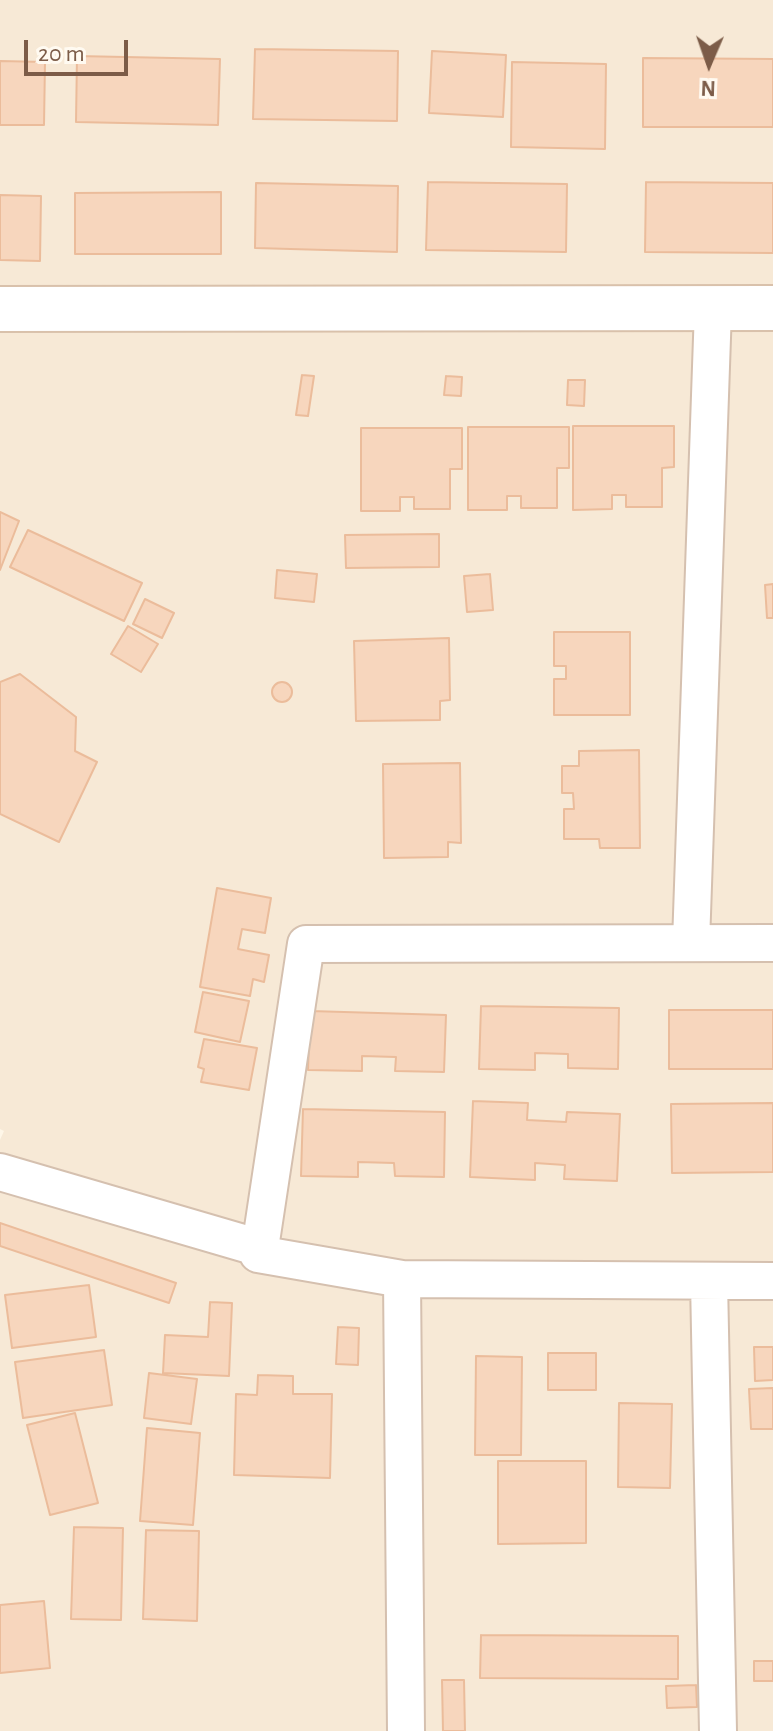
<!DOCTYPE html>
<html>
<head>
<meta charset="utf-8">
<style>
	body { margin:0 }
	#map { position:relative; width:773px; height:1731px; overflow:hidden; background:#fef6e8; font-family:"Alegreya Sans",sans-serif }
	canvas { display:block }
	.north { position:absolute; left:669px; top:24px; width:80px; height:80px; -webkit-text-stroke:6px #fffaf1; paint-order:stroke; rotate:182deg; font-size:22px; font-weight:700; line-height:32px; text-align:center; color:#7c5c48 }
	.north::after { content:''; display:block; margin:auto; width:28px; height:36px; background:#7c5c48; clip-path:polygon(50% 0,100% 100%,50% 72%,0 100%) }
	.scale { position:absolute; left:24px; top:40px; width:104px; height:36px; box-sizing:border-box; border:4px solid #7c5c48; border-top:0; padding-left:10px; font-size:24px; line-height:28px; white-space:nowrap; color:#7c5c48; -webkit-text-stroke:6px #fffaf1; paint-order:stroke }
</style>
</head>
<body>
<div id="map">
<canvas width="773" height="1731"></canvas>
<div class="north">N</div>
<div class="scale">20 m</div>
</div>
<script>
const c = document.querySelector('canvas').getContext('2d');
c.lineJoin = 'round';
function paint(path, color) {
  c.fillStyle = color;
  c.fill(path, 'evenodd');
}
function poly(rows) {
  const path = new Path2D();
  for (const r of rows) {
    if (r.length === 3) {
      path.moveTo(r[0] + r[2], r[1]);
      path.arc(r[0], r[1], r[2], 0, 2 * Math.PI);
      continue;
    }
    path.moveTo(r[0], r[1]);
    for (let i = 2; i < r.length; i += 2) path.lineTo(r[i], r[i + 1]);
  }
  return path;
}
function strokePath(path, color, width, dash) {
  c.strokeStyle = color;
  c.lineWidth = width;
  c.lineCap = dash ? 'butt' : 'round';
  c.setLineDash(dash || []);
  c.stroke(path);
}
paint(poly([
	[0,0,773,0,773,1731,0,1731,0,1140,4,1131,0,1129]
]), '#f7e9d6');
const building = poly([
	[255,49,398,51,397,121,253,119,255,49],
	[432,51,506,55,503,117,429,113,432,51],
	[77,56,220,59,218,125,76,122,77,56],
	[643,58,773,59,773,127,643,127,643,58],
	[0,61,45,62,44,125,0,125,0,61],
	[512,62,606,64,605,149,511,147,512,62],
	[428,182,567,184,566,252,426,250,428,182],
	[646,182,773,183,773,253,645,252,646,182],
	[256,183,398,186,397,252,255,248,256,183],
	[221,192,221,254,75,254,75,193,221,192],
	[0,195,41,196,40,261,0,260,0,195],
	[302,375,314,376,308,416,296,415,302,375],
	[446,376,462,377,461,396,444,395,446,376],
	[568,380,585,380,584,406,567,405,568,380],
	[573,426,674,426,674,467,662,468,662,507,626,507,626,495,612,495,612,509,573,510,573,426],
	[468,427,569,427,569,468,557,468,557,508,521,508,521,496,507,496,507,510,468,510,468,427],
	[361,428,462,428,462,469,450,469,450,509,414,509,414,497,400,497,400,511,361,511,361,428],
	[0,512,19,521,0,570,0,512],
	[28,530,142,583,124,621,10,567,28,530],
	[439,534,439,567,346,568,345,535,439,534],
	[277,570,317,574,314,602,275,598,277,570],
	[490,574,493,610,467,612,464,576,490,574],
	[773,584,773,618,767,618,765,585,773,584],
	[145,599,174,613,162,638,133,624,145,599],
	[128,626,158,644,141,672,111,654,128,626],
	[554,632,630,632,630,715,554,715,554,679,566,679,566,666,554,666,554,632],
	[449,638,450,700,440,701,440,720,356,721,354,641,449,638],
	[20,674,76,717,75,751,97,762,59,842,0,814,0,682,20,674],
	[282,692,10],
	[639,750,640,848,600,848,599,839,564,839,564,809,574,809,573,793,562,793,562,766,579,766,579,751,639,750],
	[460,763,461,843,448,842,448,857,384,858,383,764,460,763],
	[217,888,271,898,265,933,242,929,238,949,269,955,264,982,253,979,250,996,200,987,217,888],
	[203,992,249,1001,240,1042,195,1032,203,992],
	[481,1006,619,1008,618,1069,568,1068,568,1054,535,1053,535,1070,479,1069,481,1006],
	[669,1010,773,1010,773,1069,669,1069,669,1010],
	[310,1011,446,1015,444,1072,395,1071,396,1057,362,1056,362,1071,308,1070,310,1011],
	[204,1039,257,1048,249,1090,201,1082,204,1069,198,1067,204,1039],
	[473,1101,528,1103,527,1120,566,1122,567,1112,620,1114,617,1181,564,1179,565,1165,535,1163,535,1180,470,1177,473,1101],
	[773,1103,773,1172,672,1173,671,1104,773,1103],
	[303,1109,445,1112,444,1177,395,1176,394,1163,358,1162,358,1177,301,1176,303,1109],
	[0,1223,176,1283,169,1303,0,1246,0,1223],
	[89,1285,96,1337,12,1348,5,1295,89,1285],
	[210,1302,232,1303,229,1376,163,1373,165,1335,208,1337,210,1302],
	[338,1327,359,1328,358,1365,336,1364,338,1327],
	[754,1347,773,1347,773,1380,755,1381,754,1347],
	[104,1350,112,1405,23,1418,15,1362,104,1350],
	[548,1353,596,1353,596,1390,548,1390,548,1353],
	[476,1356,522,1357,521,1455,475,1455,476,1356],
	[149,1373,197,1379,191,1424,144,1418,149,1373],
	[258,1375,293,1376,293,1394,332,1394,330,1478,234,1475,236,1394,257,1395,258,1375],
	[773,1388,773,1429,751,1429,749,1389,773,1388],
	[619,1403,672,1404,670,1488,618,1487,619,1403],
	[75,1413,98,1503,50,1515,27,1425,75,1413],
	[147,1428,200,1433,193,1525,140,1521,147,1428],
	[498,1461,586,1461,586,1543,498,1544,498,1461],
	[74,1527,123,1528,121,1620,71,1619,74,1527],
	[146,1530,199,1531,197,1621,143,1619,146,1530],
	[44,1601,50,1668,0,1673,0,1605,44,1601],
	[481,1635,678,1636,678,1679,480,1678,481,1635],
	[754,1661,773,1661,773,1681,754,1681,754,1661],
	[442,1680,464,1680,465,1731,443,1731,442,1680],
	[696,1685,697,1707,667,1708,666,1686,696,1685]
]);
paint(building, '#f7d6bd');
strokePath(building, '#ebbc9b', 2);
const street = poly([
	[691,943,713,309],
	[0,1172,260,1248,258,1254,402,1279,773,1281],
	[260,1248,306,944,773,943],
	[402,1279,406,1731],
	[709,1281,718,1731]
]);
const secondary = poly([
	[0,309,773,308]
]);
strokePath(street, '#d5c0af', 40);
strokePath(secondary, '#d9c1ab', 48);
strokePath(street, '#fff', 36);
strokePath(secondary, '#fff', 44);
</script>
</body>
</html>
